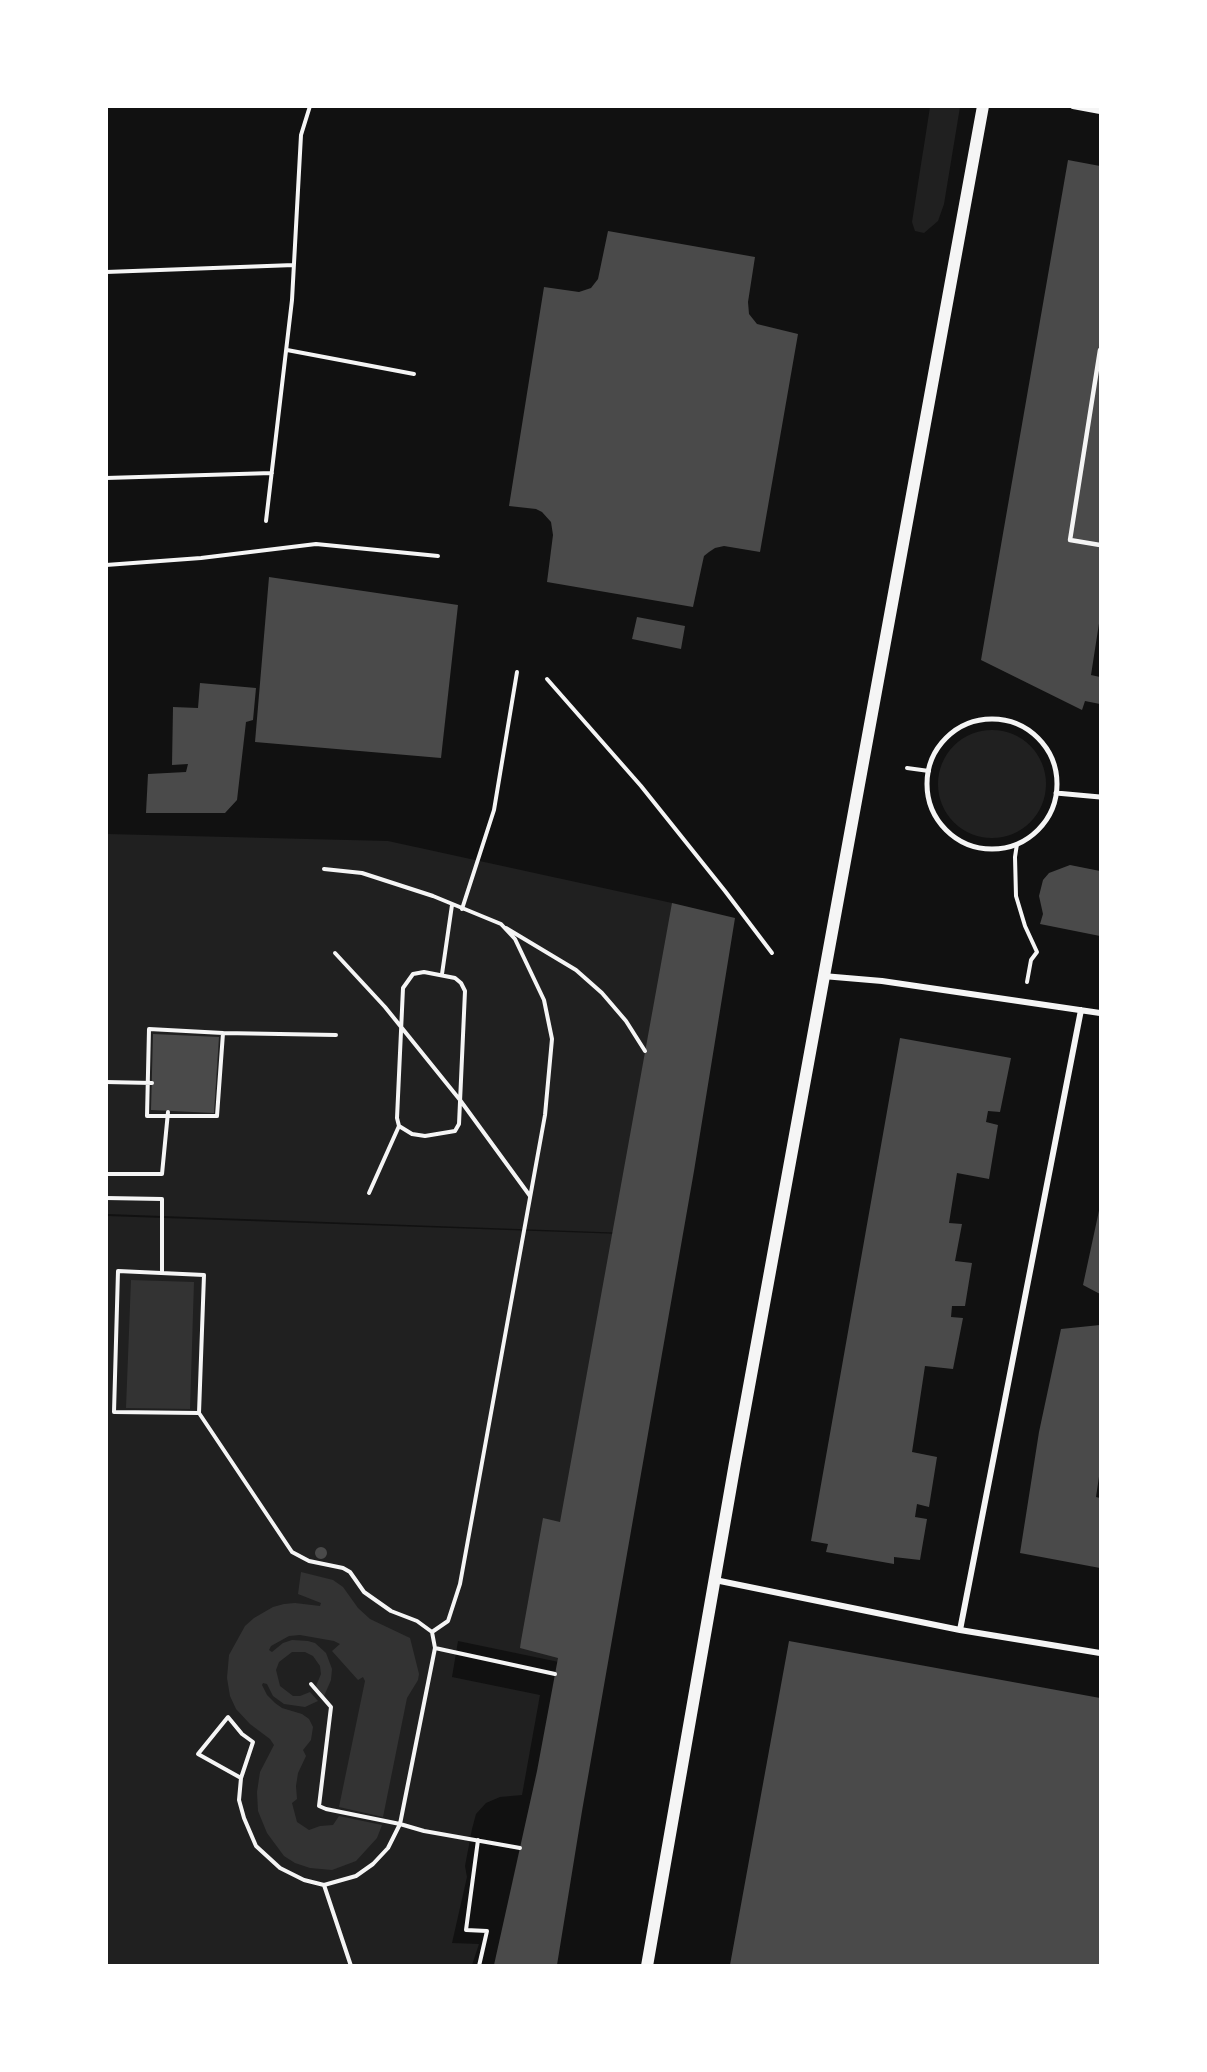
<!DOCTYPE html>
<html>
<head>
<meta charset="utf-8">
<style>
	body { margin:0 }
	#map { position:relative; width:1207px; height:2072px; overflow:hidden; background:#111; font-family:"PT Sans Narrow",sans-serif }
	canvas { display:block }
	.frame { position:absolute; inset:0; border:108px solid #fff; pointer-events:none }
</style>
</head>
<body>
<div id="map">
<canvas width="1207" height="2072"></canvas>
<div class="frame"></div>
</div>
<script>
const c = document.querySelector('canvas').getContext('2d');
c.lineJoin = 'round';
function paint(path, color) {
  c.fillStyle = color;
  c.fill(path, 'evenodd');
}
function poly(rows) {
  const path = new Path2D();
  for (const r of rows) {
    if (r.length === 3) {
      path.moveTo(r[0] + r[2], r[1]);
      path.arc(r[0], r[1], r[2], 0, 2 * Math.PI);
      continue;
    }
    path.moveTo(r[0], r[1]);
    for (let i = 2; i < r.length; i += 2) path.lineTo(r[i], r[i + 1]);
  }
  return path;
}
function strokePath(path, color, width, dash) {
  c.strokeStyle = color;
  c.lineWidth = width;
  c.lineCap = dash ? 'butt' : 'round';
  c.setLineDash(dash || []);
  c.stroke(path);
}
paint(poly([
	[930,107,960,107,944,204,938,221,924,233,915,231,912,222],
	[992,784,54],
	[107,834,388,841,672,903,682,1235,107,1214],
	[107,1216,679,1236,602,1671,458,1641,452,1677,540,1695,522,1795,500,1797,486,1803,476,1814,472,1829,465,1866,467,1877,452,1943,479,1944,472,1965,107,1966]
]), '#202020');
paint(poly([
	[131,1280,194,1282,190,1409,126,1408],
	[301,1572,333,1580,343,1587,358,1608,370,1619,410,1638,419,1674,418,1680,407,1698,383,1817,339,1807,365,1681,363,1677,358,1680,332,1651,340,1644,334,1641,300,1635,289,1636,271,1646,269,1650,272,1652,283,1643,292,1640,308,1641,315,1643,326,1653,332,1669,331,1680,324,1696,316,1686,321,1674,320,1666,313,1656,305,1652,292,1652,279,1662,276,1670,280,1686,293,1696,300,1696,310,1692,318,1701,305,1707,284,1704,273,1696,267,1684,263,1683,262,1685,267,1695,275,1703,282,1708,302,1714,309,1719,313,1727,311,1740,303,1750,306,1756,298,1773,296,1786,297,1799,292,1803,297,1822,309,1830,320,1826,333,1825,339,1816,382,1825,377,1838,356,1861,332,1870,310,1868,295,1863,284,1856,267,1833,258,1811,257,1792,260,1772,274,1745,270,1739,250,1724,236,1709,230,1696,227,1678,229,1655,245,1626,254,1618,273,1607,284,1604,295,1603,320,1606,321,1603,298,1594]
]), '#333');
paint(poly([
	[1068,160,1100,166,1100,617,1091,675,1100,677,1100,704,1085,701,1082,710,981,660],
	[608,231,755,257,748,302,749,314,757,324,798,334,760,552,724,546,715,548,709,552,704,556,702,565,693,607,547,582,553,535,551,522,542,512,536,509,509,506,544,287,579,292,591,288,598,279],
	[269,577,458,605,441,758,255,742],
	[637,617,685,626,681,649,632,639],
	[200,683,256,688,253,720,246,722,237,800,225,813,146,813,148,774,186,772,188,764,172,765,173,707,198,708],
	[1070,865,1100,871,1100,936,1040,924,1043,914,1039,896,1043,880,1049,873],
	[672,903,735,918,694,1171,582,1811,557,1965,494,1965,537,1771,558,1658,520,1648,521,1641,543,1518,560,1522],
	[153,1034,219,1037,214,1113,151,1110],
	[900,1038,1011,1058,1000,1112,988,1111,986,1122,998,1125,989,1179,957,1173,949,1223,962,1224,955,1261,972,1263,965,1306,952,1306,951,1317,963,1318,953,1369,925,1366,912,1452,937,1457,929,1507,917,1504,915,1517,927,1519,920,1560,894,1557,894,1564,826,1552,828,1544,811,1541],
	[1100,1206,1100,1294,1083,1285],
	[1100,1325,1100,1470,1096,1497,1100,1498,1100,1568,1020,1553,1039,1432,1061,1329],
	[321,1553,6],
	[789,1641,1100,1698,1100,1965,730,1965]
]), '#4a4a4a');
strokePath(poly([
	[106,272,294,265],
	[287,350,414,374],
	[106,478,272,473],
	[266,521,292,300,301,135,310,106],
	[106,565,201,558,316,544,438,556],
	[547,679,641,786,725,891,772,953],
	[907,768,929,771],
	[1017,844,1015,857,1016,896,1025,926,1037,952,1031,960,1027,982],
	[324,869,362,873,433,896,501,924,515,939,544,1000,552,1039,545,1115,460,1584,448,1621,432,1632],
	[462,909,494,810,517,672],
	[506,928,576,970,602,993,626,1021,645,1051],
	[335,953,385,1007,460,1100,530,1196],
	[424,972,455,978,461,983,465,991,459,1124,455,1131,425,1136,412,1134,399,1126,397,1118,403,988,413,974,424,972],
	[442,974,452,905],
	[223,1033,149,1029,147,1116,217,1116,223,1033,336,1035],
	[106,1082,152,1083],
	[106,1174,162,1174,168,1112],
	[369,1193,399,1126],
	[106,1198,162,1199,162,1271],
	[118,1271,204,1275,199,1413,114,1412,118,1271],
	[199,1413,292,1552,309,1561,343,1568,350,1572,364,1592,391,1611,417,1621,432,1632,435,1648,400,1824,388,1848,373,1864,356,1876,324,1885,304,1880,280,1868,256,1846,244,1818,239,1800,241,1778,253,1742,242,1734,228,1717,198,1754,241,1778],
	[435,1648,555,1674],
	[311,1684,331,1707,319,1806,326,1809,400,1824,424,1831,520,1848],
	[478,1840,466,1930,487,1931,479,1966],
	[324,1885,351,1966]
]), '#f5f5f5', 4);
strokePath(poly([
	[1100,350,1070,540,1100,545]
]), '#f5f5f5', 4.5);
strokePath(poly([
	[992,784,65],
	[1056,793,1100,797]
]), '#f5f5f5', 5);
strokePath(poly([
	[1073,106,1100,111],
	[823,976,882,981,1100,1013],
	[715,1580,960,1630,1100,1653],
	[960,1630,1081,1010]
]), '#f5f5f5', 6);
strokePath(poly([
	[647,1966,735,1463,983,106]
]), '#f5f5f5', 12);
</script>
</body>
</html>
